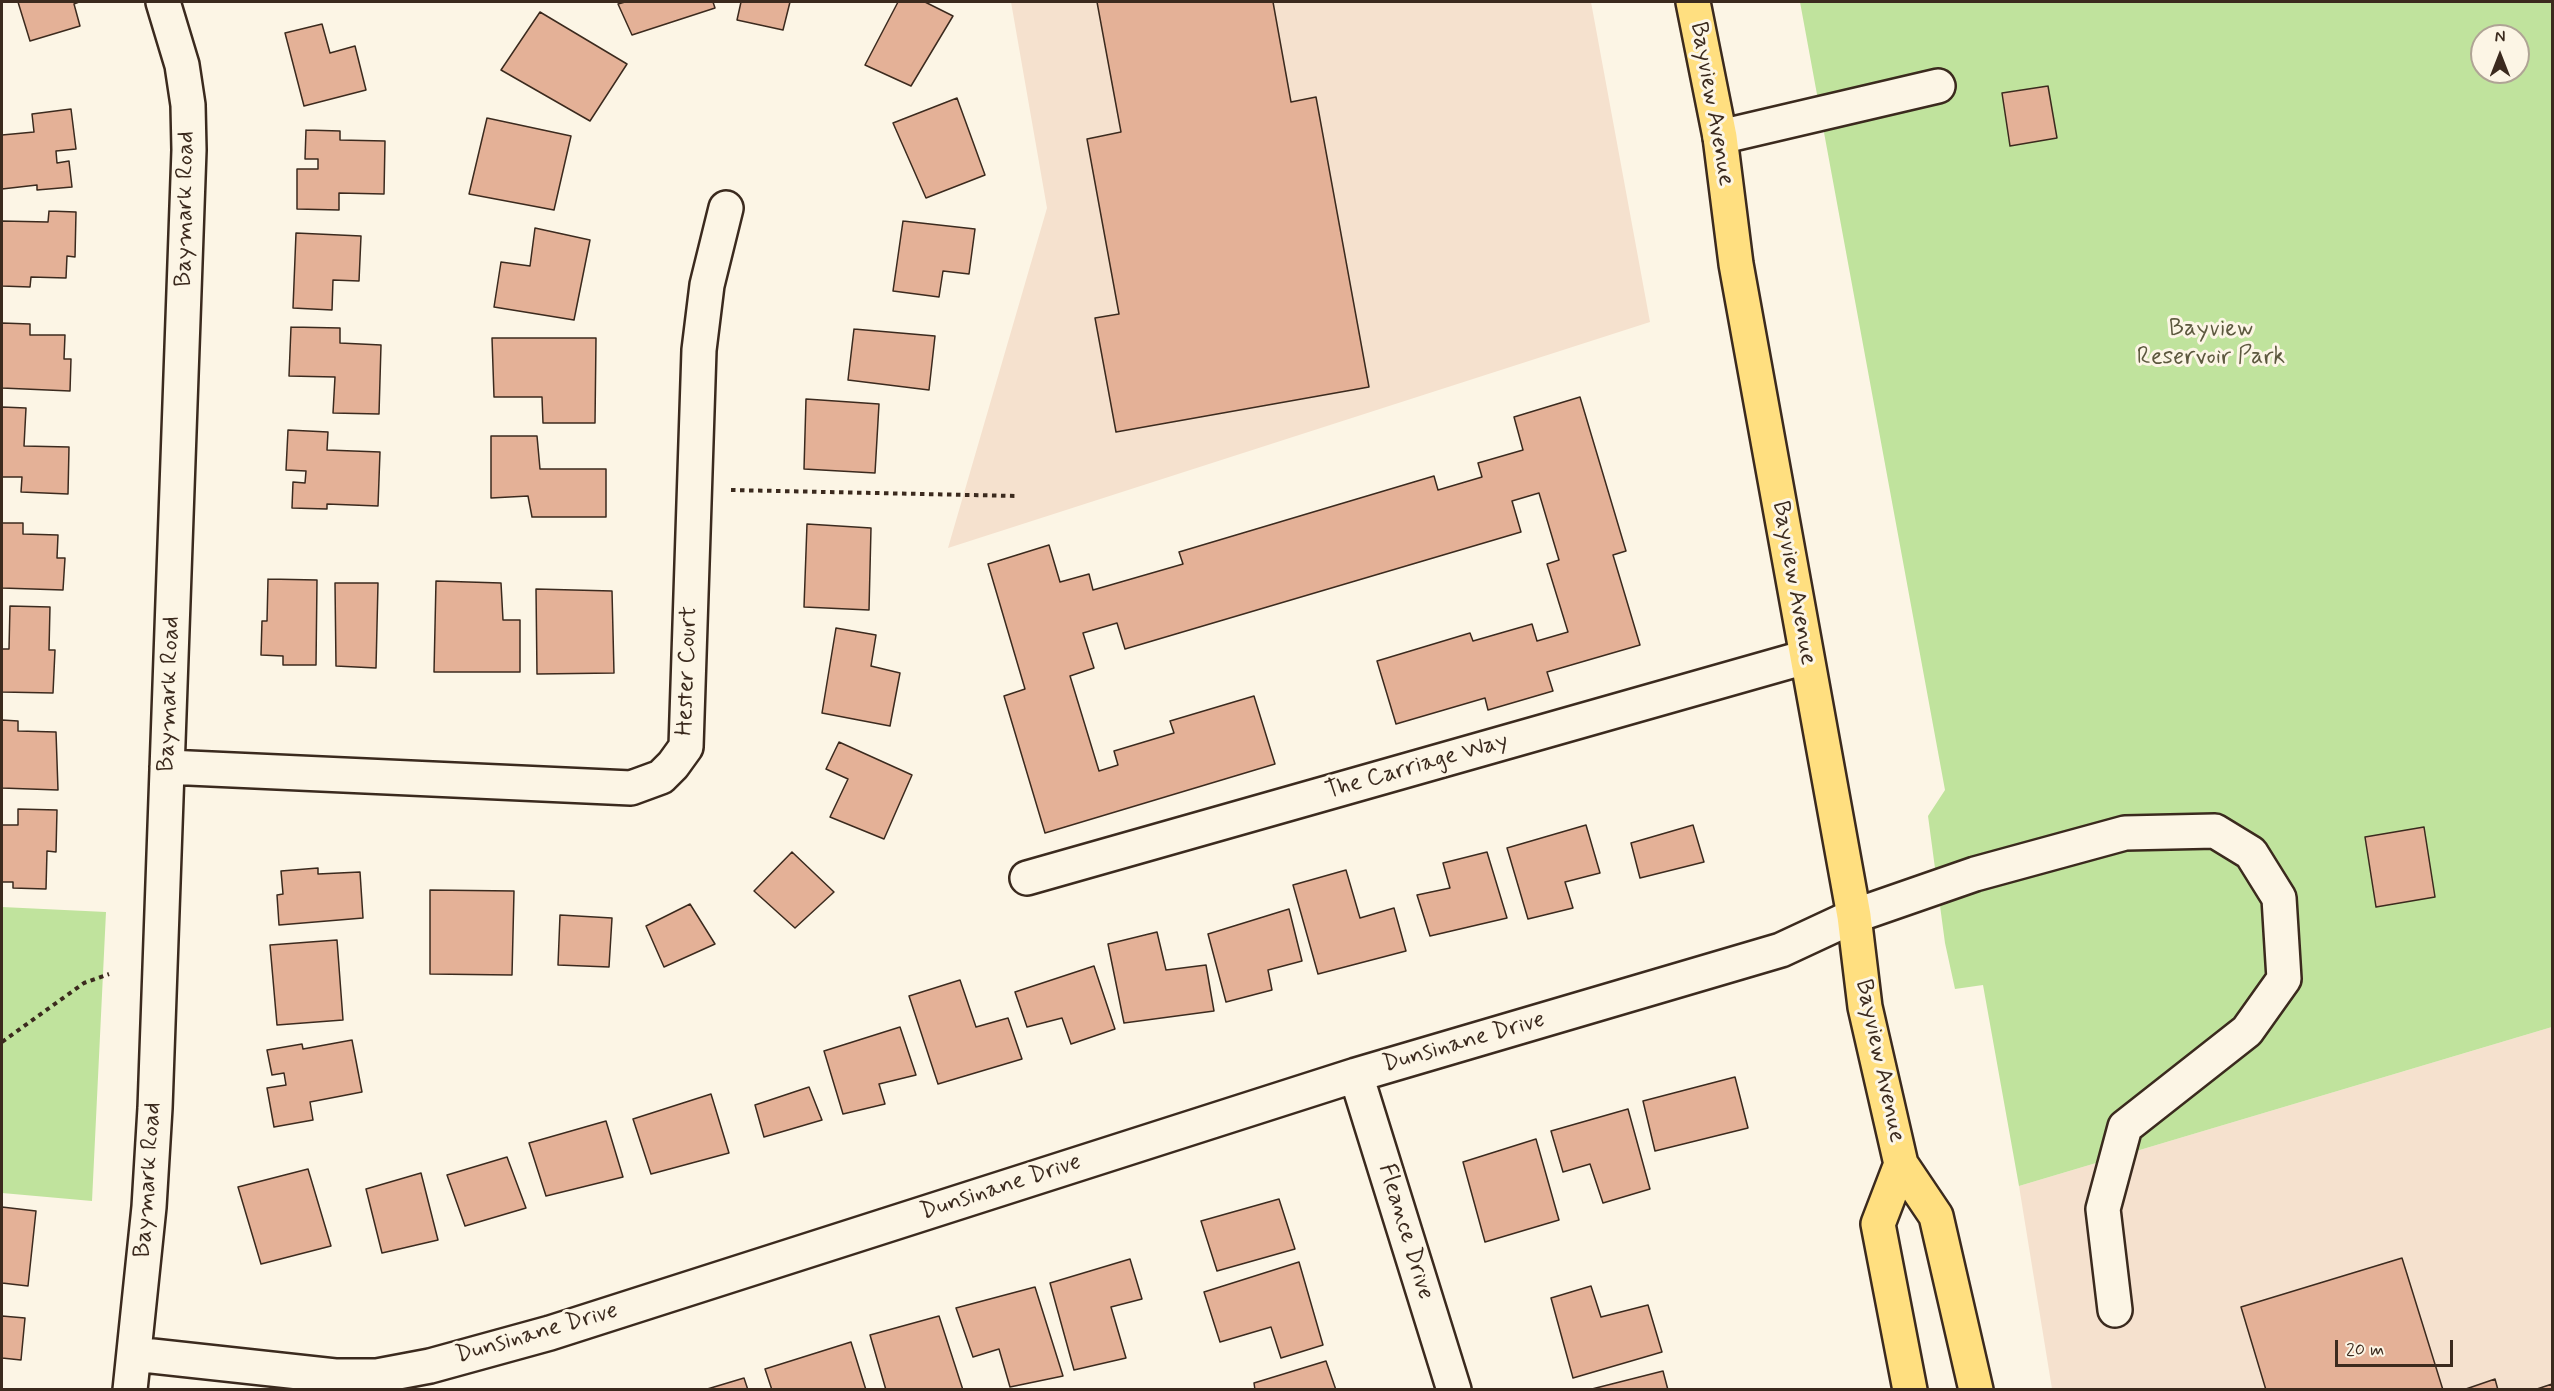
<!DOCTYPE html>
<html>
<head>
<meta charset="utf-8">
<style>
	body { margin:0 }
	#map { position:relative; width:2554px; height:1391px; overflow:hidden; background:#fcf5e5; font-family:Mynerve,sans-serif }
	canvas { display:block }
	.frame { position:absolute; inset:0; border:3px solid #3b2a1e; pointer-events:none }
	.north { position:absolute; left:2470px; top:24px; width:60px; height:60px; box-sizing:border-box; background:#fcf5e5; border:2px solid #afa495; border-radius:50%; rotate:0deg; font-size:16px; font-weight:700; line-height:24px; text-align:center; color:#3b2a1e }
	.north::after { content:''; display:block; margin:auto; width:21px; height:27px; background:#3b2a1e; clip-path:polygon(50% 0,100% 100%,50% 72%,0 100%) }
	.scale { position:absolute; left:2335px; top:1340px; width:118px; height:27px; box-sizing:border-box; border:3px solid #3b2a1e; border-top:0; padding-left:8px; font-size:18px; line-height:21px; white-space:nowrap; color:#3b2a1e; -webkit-text-stroke:4px #fcf5e5; paint-order:stroke }
</style>
</head>
<body>
<div id="map">
<canvas width="2554" height="1391"></canvas>
<div class="frame"></div>
<div class="north">N</div>
<div class="scale">20 m</div>
</div>
<script>
const c = document.querySelector('canvas').getContext('2d');
c.lineJoin = 'round';
function paint(path, color) {
  c.fillStyle = color;
  c.fill(path, 'evenodd');
}
function poly(rows) {
  const path = new Path2D();
  for (const r of rows) {
    path.moveTo(r[0], r[1]);
    for (let i = 2; i < r.length; i += 2) path.lineTo(r[i], r[i + 1]);
  }
  return path;
}
function strokePath(path, color, width, dash) {
  c.strokeStyle = color;
  c.lineWidth = width;
  c.lineCap = dash ? 'butt' : 'round';
  c.setLineDash(dash || []);
  c.stroke(path);
}
function write(font, color, halo, rows, align = 'center') {
  c.font = font + ' Mynerve,sans-serif';
  c.lineWidth = 6;
  c.setLineDash([]);
  c.textBaseline = 'middle';
  c.strokeStyle = halo;
  c.fillStyle = color;
  for (const [text, x, y, turn = 0] of rows) {
    c.save();
    c.translate(x, y);
    c.rotate((+turn || 0) * Math.PI / 180);
    c.textAlign = isNaN(turn) ? turn : align;
    if (halo) c.strokeText(text, 0, 0);
    c.fillText(text, 0, 0);
    c.restore();
  }
}
paint(poly([
	[1011,2,1591,2,1650,322,948,548,1047,208],
	[2552,1027,2552,1389,2052,1389,2019,1186]
]), '#f5e1ce');
paint(poly([
	[1800,2,2552,2,2552,1027,2019,1186,1983,985,1955,989,1945,943,1928,816,1945,790],
	[2482,36,2518,36,2518,72,2482,72],
	[2,907,106,912,92,1201,2,1193]
]), '#c0e39d');
const building = poly([
	[18,2,79,2,74,4,80,26,30,41,18,2],
	[625,2,713,2,715,8,632,35,618,4,625,2],
	[741,2,790,2,783,30,737,20,741,2],
	[898,2,925,2,953,16,911,86,865,65,898,2],
	[1097,2,1273,2,1291,102,1316,97,1369,387,1116,432,1095,318,1119,314,1087,139,1121,132,1097,2],
	[540,12,627,64,590,121,501,70,540,12],
	[322,24,330,53,355,46,366,90,304,106,285,33,322,24],
	[2048,86,2057,138,2010,146,2002,93,2048,86],
	[957,98,985,175,926,198,893,123,957,98],
	[71,109,76,149,56,151,57,163,69,161,72,187,37,190,37,185,2,189,2,135,34,132,32,114,71,109],
	[487,118,571,136,554,210,469,194,487,118],
	[306,130,340,131,340,140,385,141,384,194,339,193,339,210,297,209,297,169,318,169,318,159,305,159,306,130],
	[49,211,76,212,75,257,67,256,66,278,31,277,30,287,2,286,2,221,48,222,49,211],
	[903,221,975,229,969,274,943,271,939,297,893,291,903,221],
	[535,228,590,240,574,320,494,307,501,262,530,266,535,228],
	[296,233,361,236,359,281,333,280,332,310,293,308,296,233],
	[2,323,30,324,30,335,65,335,64,359,71,359,70,391,2,388,2,323],
	[291,327,340,328,340,343,381,345,379,414,333,413,335,377,289,376,291,327],
	[854,329,935,336,929,390,848,380,854,329],
	[492,338,596,338,595,423,543,423,542,397,494,397,492,338],
	[1580,397,1626,551,1613,555,1640,645,1547,672,1553,691,1488,710,1485,698,1396,724,1377,661,1470,633,1473,641,1532,624,1537,641,1568,632,1547,564,1559,560,1539,493,1512,501,1521,532,1125,649,1117,623,1083,633,1094,668,1070,676,1099,771,1118,765,1114,751,1174,733,1170,721,1254,696,1275,764,1045,833,1004,696,1025,689,988,564,1049,545,1060,582,1089,574,1093,590,1183,564,1179,552,1434,476,1438,490,1482,477,1478,463,1523,450,1514,417,1580,397],
	[806,399,879,404,875,473,804,469,806,399],
	[2,407,26,408,24,446,69,447,68,494,21,492,22,477,2,477,2,407],
	[288,430,328,432,327,450,380,452,378,506,327,504,327,509,292,508,293,482,305,483,306,471,286,470,288,430],
	[491,436,537,436,540,469,606,469,606,517,532,517,528,496,491,498,491,436],
	[2,523,23,523,23,534,58,535,57,558,65,558,63,590,2,588,2,523],
	[807,524,871,528,869,610,804,607,807,524],
	[268,579,317,580,316,665,283,665,283,656,261,655,262,621,267,621,268,579],
	[436,581,501,583,503,620,520,620,520,672,434,672,436,581],
	[335,583,378,583,376,668,336,666,335,583],
	[536,589,612,591,614,673,537,674,536,589],
	[10,606,50,607,49,650,55,650,53,693,2,692,2,649,9,649,10,606],
	[836,628,876,635,871,666,900,673,890,726,822,713,836,628],
	[2,720,18,721,18,731,56,732,58,790,2,788,2,720],
	[839,742,912,775,884,839,830,817,848,779,826,769,839,742],
	[18,809,57,810,56,852,47,851,46,889,13,888,13,882,2,882,2,825,18,825,18,809],
	[1586,825,1600,873,1565,882,1573,908,1528,919,1507,848,1586,825],
	[1693,825,1704,862,1640,878,1631,843,1693,825],
	[2424,827,2435,897,2376,907,2365,837,2424,827],
	[792,852,834,892,795,928,754,891,792,852],
	[1487,852,1507,918,1430,936,1417,895,1450,888,1443,863,1487,852],
	[318,868,318,874,360,872,363,918,279,925,277,895,283,894,281,871,318,868],
	[1346,870,1360,918,1394,908,1406,951,1318,974,1293,885,1346,870],
	[430,890,514,891,512,975,430,974,430,890],
	[690,904,715,944,664,967,646,926,690,904],
	[1289,909,1302,961,1268,970,1272,990,1226,1002,1208,934,1289,909],
	[560,915,612,918,609,967,558,965,560,915],
	[1157,932,1166,970,1206,965,1214,1011,1124,1023,1108,944,1157,932],
	[337,940,343,1020,277,1025,270,945,337,940],
	[1094,966,1115,1029,1071,1044,1062,1018,1027,1027,1015,992,1094,966],
	[960,980,976,1027,1008,1018,1022,1059,938,1084,909,996,960,980],
	[900,1027,916,1075,879,1084,885,1104,843,1114,824,1051,900,1027],
	[352,1040,362,1092,310,1102,313,1120,274,1127,267,1088,286,1085,284,1073,272,1075,267,1050,302,1044,303,1049,352,1040],
	[1735,1077,1748,1128,1655,1151,1643,1101,1735,1077],
	[809,1087,822,1120,764,1137,755,1105,809,1087],
	[711,1094,729,1153,651,1174,633,1119,711,1094],
	[1628,1109,1650,1189,1603,1203,1590,1164,1563,1172,1551,1131,1628,1109],
	[606,1121,623,1177,546,1196,529,1143,606,1121],
	[1536,1139,1559,1220,1485,1242,1463,1162,1536,1139],
	[507,1157,526,1208,465,1226,447,1175,507,1157],
	[308,1169,331,1246,261,1264,238,1187,308,1169],
	[421,1173,438,1240,382,1253,366,1189,421,1173],
	[1279,1199,1295,1249,1217,1271,1201,1221,1279,1199],
	[2,1207,36,1211,28,1286,2,1283,2,1207],
	[2402,1258,2443,1390,2266,1390,2241,1307,2402,1258],
	[1130,1259,1142,1299,1111,1307,1126,1358,1074,1370,1050,1283,1130,1259],
	[1299,1262,1323,1345,1281,1358,1271,1327,1220,1342,1204,1292,1299,1262],
	[1591,1286,1601,1317,1648,1305,1662,1352,1573,1378,1551,1298,1591,1286],
	[1035,1287,1063,1376,1010,1387,999,1349,973,1357,956,1308,1035,1287],
	[2,1316,25,1318,21,1360,2,1358,2,1316],
	[939,1316,963,1390,886,1390,870,1335,939,1316],
	[851,1342,866,1390,772,1390,765,1369,851,1342],
	[1326,1361,1336,1390,1255,1390,1254,1383,1326,1361],
	[1663,1371,1668,1390,1588,1390,1663,1371],
	[744,1378,748,1390,704,1390,744,1378],
	[2495,1379,2498,1390,2463,1390,2495,1379],
	[2552,1384,2552,1390,2534,1390,2552,1384]
]);
paint(building, '#e4b197');
strokePath(building, '#3b2a1e', 1.5);
const minor = poly([
	[1720,137,1938,86],
	[167,767,631,788,661,777,673,765,686,747,699,350,707,285,726,208],
	[1027,878,1806,657],
	[1356,1075,1454,1390],
	[134,1354,335,1376,377,1376,430,1366,550,1333,1356,1075,1781,950,1854,916,1975,874,2125,833,2215,831,2251,853,2279,898,2284,979,2247,1031,2125,1127,2103,1209,2115,1310],
	[130,1390,149,1207,155,1108,189,150,188,105,182,65,163,2]
]);
const major = poly([
	[1693,2,1720,137,1736,264,1854,916,1865,1007,1901,1164,1936,1216,1976,1390],
	[1901,1164,1878,1224,1910,1390]
]);
strokePath(minor, '#3b2a1e', 38);
strokePath(major, '#3b2a1e', 38);
strokePath(poly([
	[731,490,1018,496],
	[2,1042,84,983,109,974]
]), '#3b2a1e', 4, [4.5, 4.5]);
strokePath(minor, '#fcf5e5', 33);
strokePath(major, '#ffdf80', 33);
write('24px', '#3b2a1e', '#fcf5e5', [
	["Bayview Avenue",1711,104,80],
	["Baymark Road",186,209,-89],
	["Bayview Avenue",1793,583,80],
	["Hester Court",688,671,-88],
	["Baymark Road",170,694,-88],
	["The Carriage Way",1417,767,-16],
	["Dunsinane Drive",1464,1043,-16],
	["Bayview Avenue",1879,1061,78],
	["Baymark Road",149,1180,-86],
	["Dunsinane Drive",1001,1188,-18],
	["Fleance Drive",1405,1232,73],
	["Dunsinane Drive",537,1334,-16]
]);
write('24px', '#5c583e', '#fcf5e5', [
	["Bayview",2211,330],
	["Reservoir Park",2211,358]
]);
</script>
</body>
</html>
